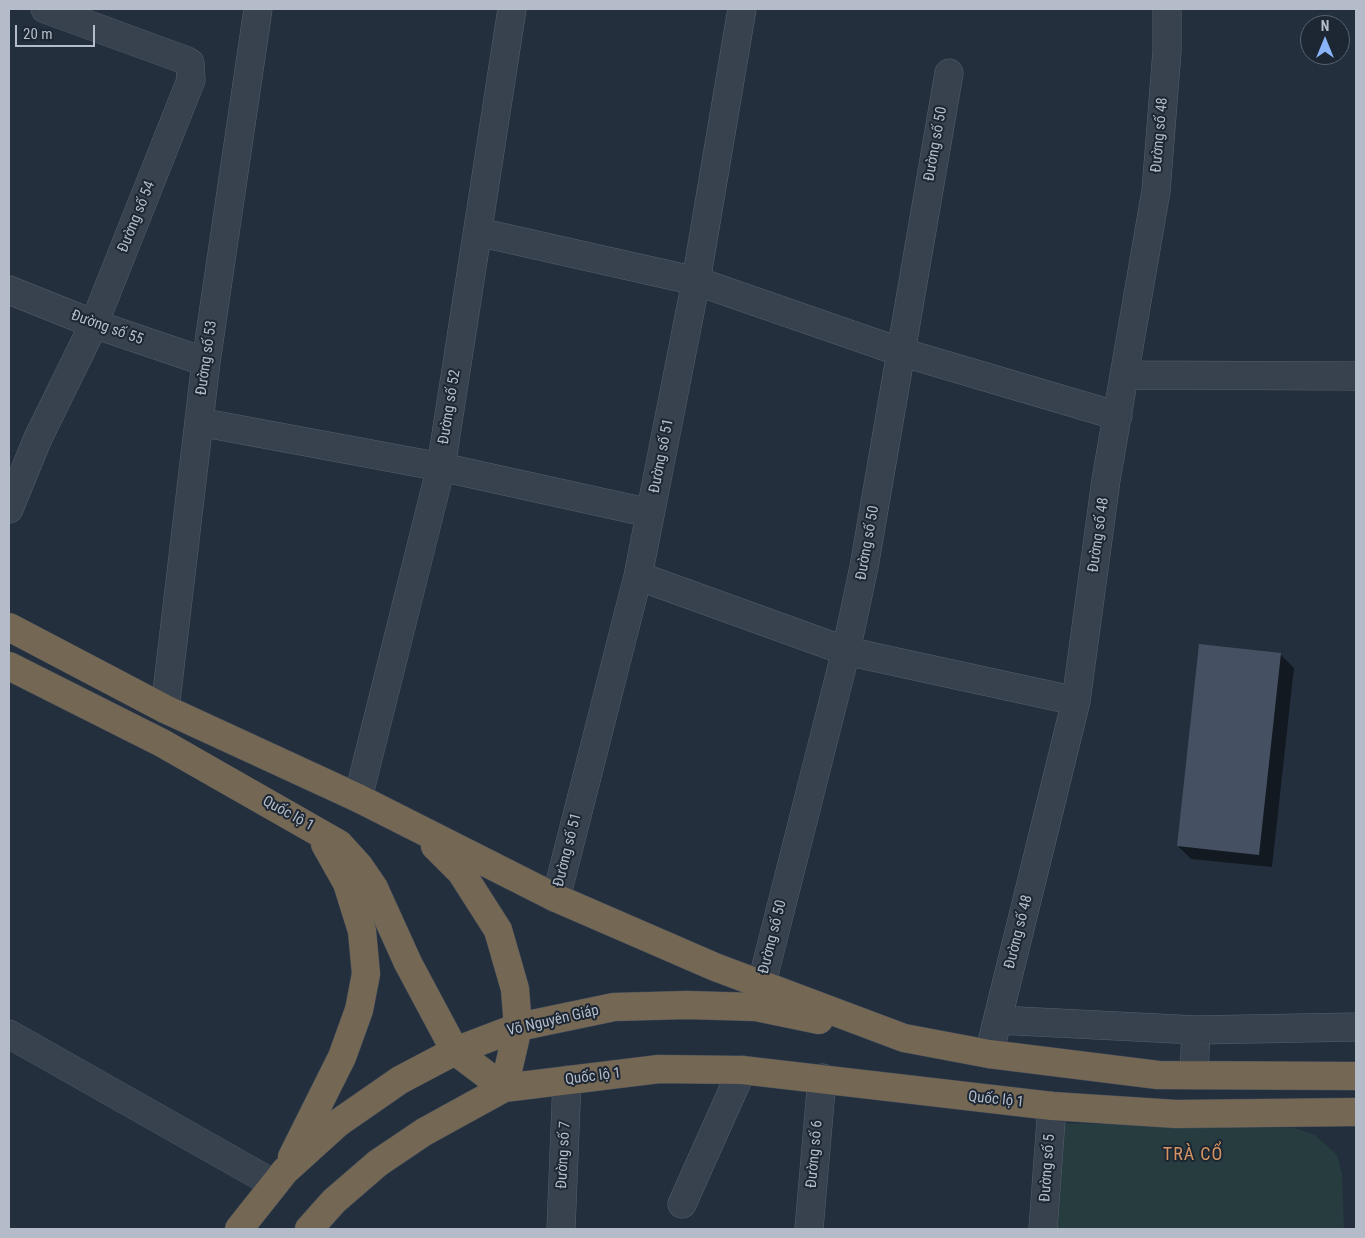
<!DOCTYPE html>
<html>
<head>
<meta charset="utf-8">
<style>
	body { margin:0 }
	#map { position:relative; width:1365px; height:1238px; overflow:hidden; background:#242f3e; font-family:"Roboto Condensed",sans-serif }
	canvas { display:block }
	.frame { position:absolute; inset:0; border:10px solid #b4bcc9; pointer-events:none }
	.north { position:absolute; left:1300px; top:15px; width:50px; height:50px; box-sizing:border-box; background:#1d2633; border:1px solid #59626f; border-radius:50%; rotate:0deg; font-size:14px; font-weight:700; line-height:20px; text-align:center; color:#b4bcc9 }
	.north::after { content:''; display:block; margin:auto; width:18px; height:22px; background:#8ab4f8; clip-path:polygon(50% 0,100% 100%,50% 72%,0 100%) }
	.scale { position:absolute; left:15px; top:25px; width:80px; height:22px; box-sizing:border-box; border:2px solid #b4bcc9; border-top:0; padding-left:6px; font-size:15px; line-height:18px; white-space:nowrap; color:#b4bcc9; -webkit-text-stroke:4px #1d2633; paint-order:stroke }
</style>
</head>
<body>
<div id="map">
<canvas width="1365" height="1238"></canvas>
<div class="frame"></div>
<div class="north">N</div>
<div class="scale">20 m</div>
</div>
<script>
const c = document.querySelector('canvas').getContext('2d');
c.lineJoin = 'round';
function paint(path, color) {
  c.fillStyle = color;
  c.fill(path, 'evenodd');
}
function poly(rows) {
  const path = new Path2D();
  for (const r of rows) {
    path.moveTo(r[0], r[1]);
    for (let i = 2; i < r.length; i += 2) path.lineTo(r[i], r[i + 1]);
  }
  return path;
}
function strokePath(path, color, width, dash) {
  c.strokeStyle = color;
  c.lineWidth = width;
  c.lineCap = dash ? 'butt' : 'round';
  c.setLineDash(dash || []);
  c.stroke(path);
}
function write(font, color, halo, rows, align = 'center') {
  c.font = font + ' "Roboto Condensed",sans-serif';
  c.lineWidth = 4;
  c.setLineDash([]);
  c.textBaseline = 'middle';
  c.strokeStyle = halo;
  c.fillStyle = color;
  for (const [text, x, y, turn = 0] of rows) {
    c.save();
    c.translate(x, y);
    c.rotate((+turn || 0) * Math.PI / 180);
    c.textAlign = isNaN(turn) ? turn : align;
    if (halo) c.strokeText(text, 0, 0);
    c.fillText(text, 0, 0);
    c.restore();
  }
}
paint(poly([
	[1061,1123,1295,1128,1315,1135,1337,1155,1342,1174,1344,1229,1054,1229]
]), '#263c3f');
paint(poly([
	[1281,655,1294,668,1272,867,1191,859,1178,846]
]), '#0007');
paint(poly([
	[1199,644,1281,653,1259,855,1177,846]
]), '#455162');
const minor = poly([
	[478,232,696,281,901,352,1118,416],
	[9,290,94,324,206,362],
	[1125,375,1356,376],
	[199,422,441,467,650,513],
	[9,509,38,438,94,324,191,80,190,63,185,60,45,9],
	[638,576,846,651,1076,701],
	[165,709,206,362,258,9],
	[358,798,441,467,512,9],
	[556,898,638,576,696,281,742,9],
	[756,1006,846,651,864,567,949,73],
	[998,1020,1196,1030,1356,1027],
	[9,1034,274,1184],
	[989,1054,1076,701,1106,480,1156,191,1167,51,1167,9],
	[1194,1075,1196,1030],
	[682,1204,742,1070],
	[561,1229,567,1080],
	[809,1229,822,1078],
	[1043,1229,1052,1106]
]);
const highway = poly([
	[9,627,165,709,358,798,556,898,715,967,904,1038,989,1054,1158,1075,1356,1076],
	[9,666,162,743,339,844,359,866,374,888,408,963,455,1051,504,1088],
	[435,846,461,872,498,930,515,989,518,1027,504,1088],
	[292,1157,342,1057,359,1010,366,974,362,931,347,883,325,844],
	[239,1229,285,1171,338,1123,400,1080,455,1051,518,1027,614,1007,687,1005,756,1007,819,1020],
	[309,1229,334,1201,378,1163,424,1132,504,1088,659,1069,742,1070,1052,1106,1176,1114,1356,1112]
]);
strokePath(minor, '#565f6c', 29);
strokePath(highway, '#434c59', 29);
strokePath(minor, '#38414e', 28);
strokePath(highway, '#746855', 28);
write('15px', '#b4bcc9', '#1d2633', [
	["Đường số 48",1160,135,-85],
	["Đường số 50",936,144,-80],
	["Đường số 54",137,217,-68],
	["Đường số 55",107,328,20],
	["Đường số 53",207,358,-82],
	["Đường số 52",450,407,-81],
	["Đường số 51",662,456,-79],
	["Đường số 48",1099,535,-82],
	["Đường số 50",868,543,-80],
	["Quốc lộ 1",288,814,29],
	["Đường số 51",568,850,-76],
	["Đường số 48",1019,932,-76],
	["Đường số 50",773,937,-76],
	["Võ Nguyên Giáp",553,1021,-13],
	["Quốc lộ 1",593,1077,-7],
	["Quốc lộ 1",996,1100,6],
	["Đường số 6",815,1154,-85],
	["Đường số 7",564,1155,-87],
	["Đường số 5",1048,1168,-86]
]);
c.letterSpacing = '1px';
write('18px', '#d59563', '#1d2633', [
	["TRÀ CỔ",1193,1155]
]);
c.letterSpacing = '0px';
</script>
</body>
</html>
